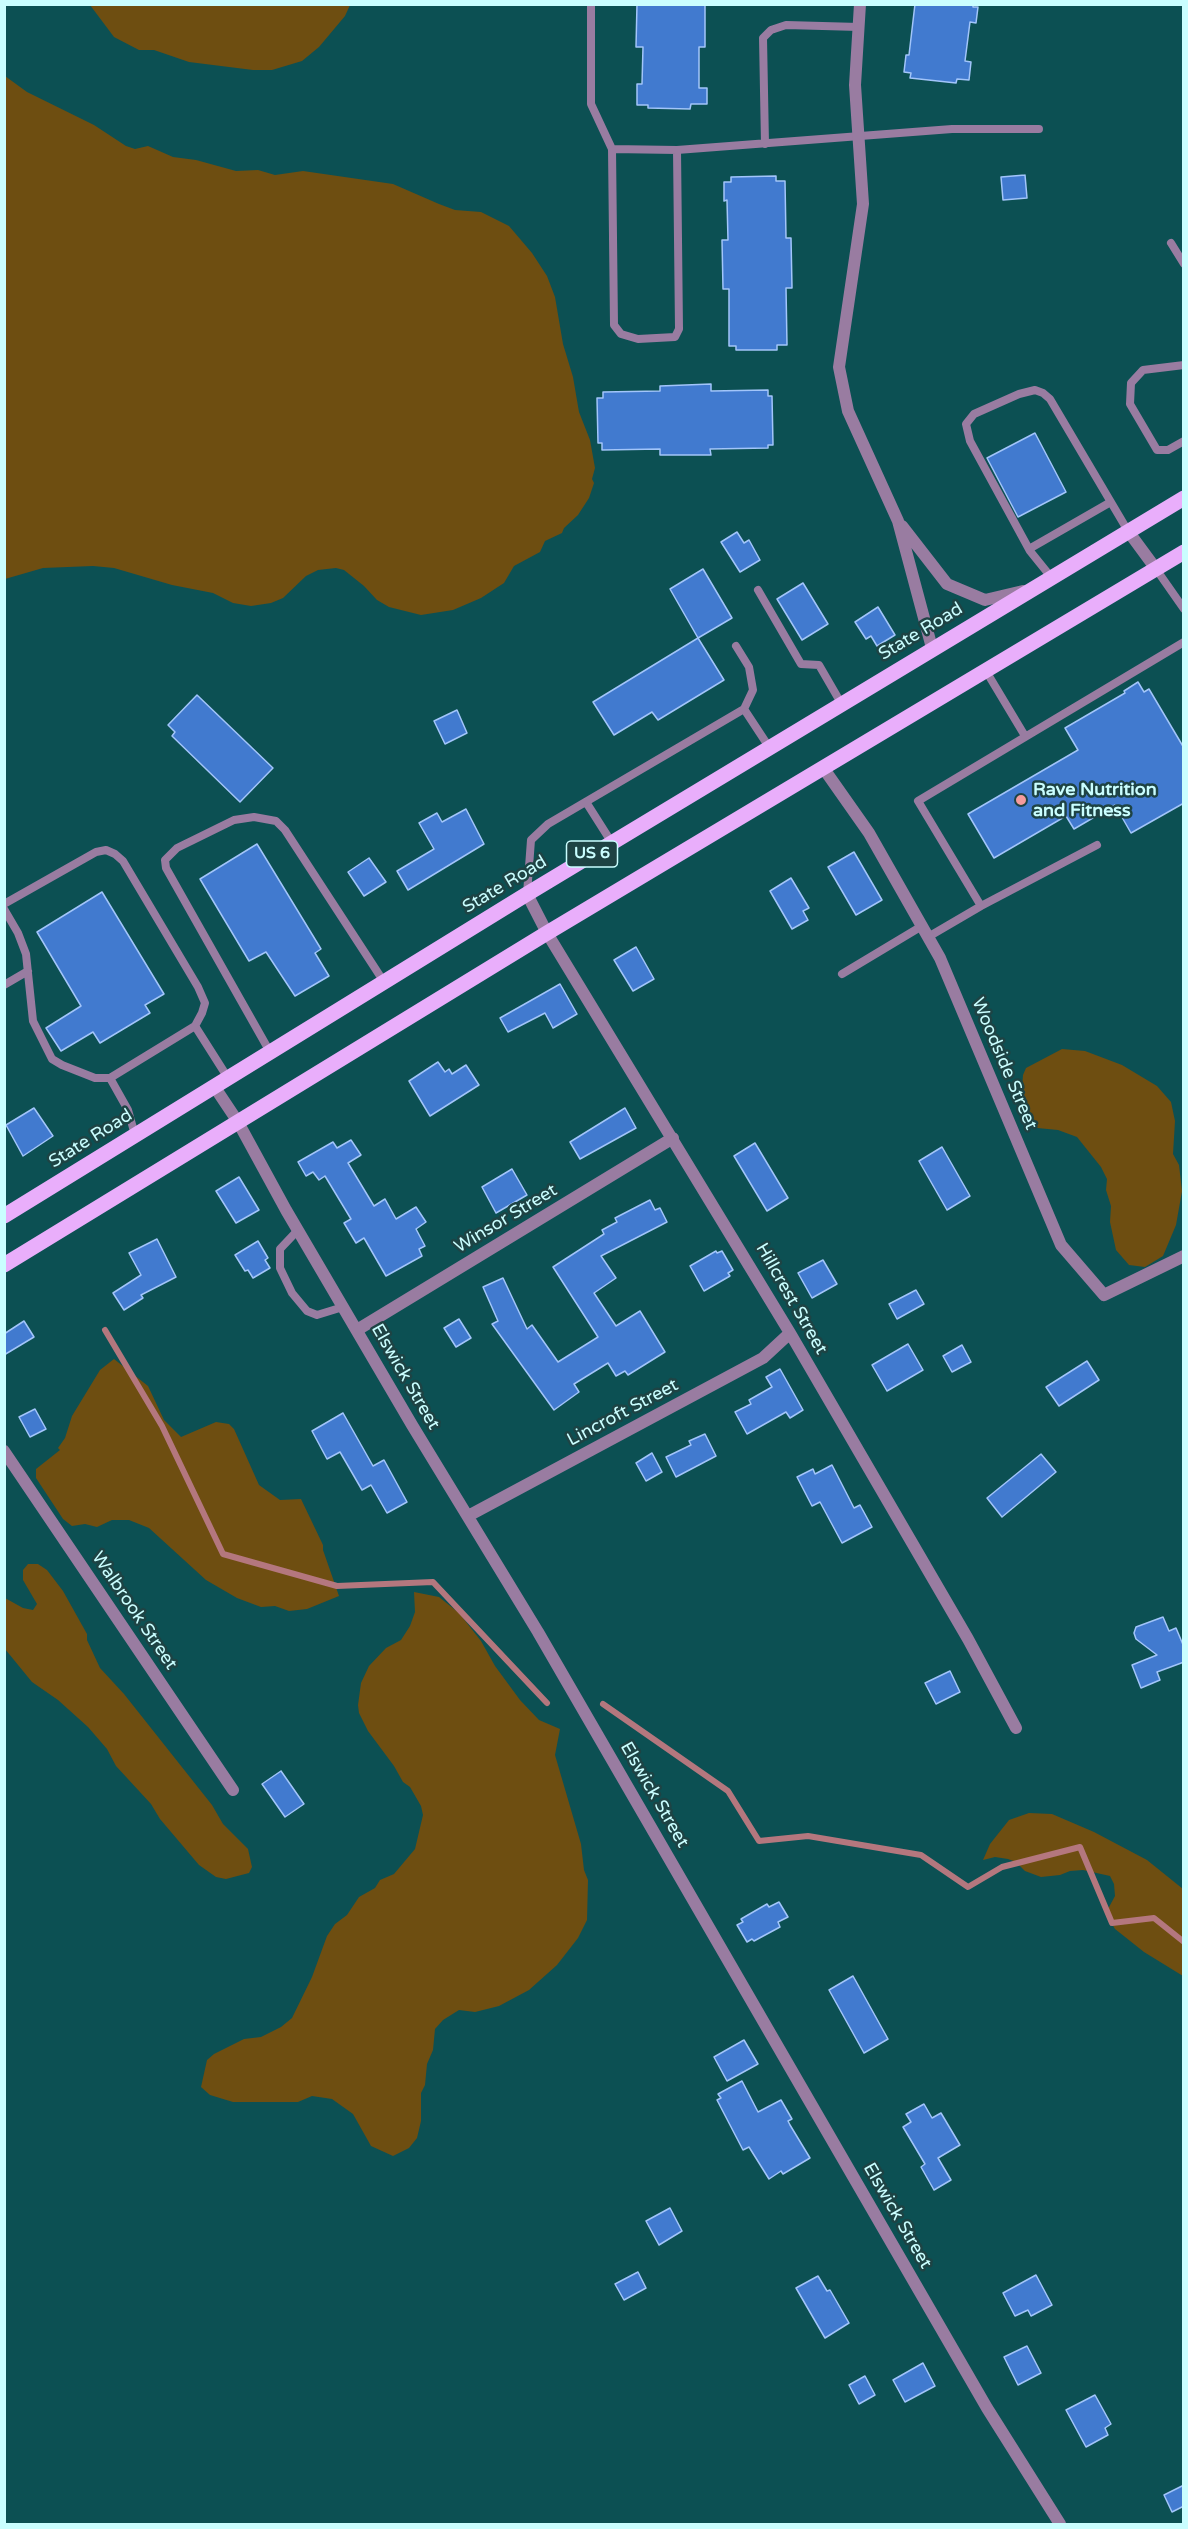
<!DOCTYPE html>
<html>
<head>
<meta charset="utf-8">
<style>
	body { margin:0 }
	#map { position:relative; width:1188px; height:2529px; overflow:hidden; background:#0c5053; font-family:"Varela Round",sans-serif }
	canvas { display:block }
	.frame { position:absolute; inset:0; border:6px solid #cafeff; pointer-events:none }
</style>
</head>
<body>
<div id="map">
<canvas width="1188" height="2529"></canvas>
<div class="frame"></div>
</div>
<script>
const c = document.querySelector('canvas').getContext('2d');
c.lineJoin = 'round';
function paint(path, color) {
  c.fillStyle = color;
  c.fill(path, 'evenodd');
}
function poly(rows) {
  const path = new Path2D();
  for (const r of rows) {
    path.moveTo(r[0], r[1]);
    for (let i = 2; i < r.length; i += 2) path.lineTo(r[i], r[i + 1]);
  }
  return path;
}
function strokePath(path, color, width, dash) {
  c.strokeStyle = color;
  c.lineWidth = width;
  c.lineCap = dash ? 'butt' : 'round';
  c.setLineDash(dash || []);
  c.stroke(path);
}
function write(font, color, halo, rows, align = 'center') {
  c.font = font + ' "Varela Round",sans-serif';
  c.lineWidth = 5;
  c.setLineDash([]);
  c.textBaseline = 'middle';
  c.strokeStyle = halo;
  c.fillStyle = color;
  for (const [text, x, y, turn = 0] of rows) {
    c.save();
    c.translate(x, y);
    c.rotate((+turn || 0) * Math.PI / 180);
    c.textAlign = isNaN(turn) ? turn : align;
    if (halo) c.strokeText(text, 0, 0);
    c.fillText(text, 0, 0);
    c.restore();
  }
}
paint(poly([
	[90,5,89,5,350,5,345,16,319,47,302,61,272,70,253,70,189,62,154,50,139,50,114,37],
	[5,76,27,92,94,125,126,146,135,149,148,146,173,157,196,160,236,171,258,170,275,175,303,171,393,184,439,204,455,210,481,212,509,226,532,253,547,276,555,297,563,344,573,377,579,412,590,440,595,468,592,479,594,483,589,498,578,515,564,528,562,533,545,541,540,552,514,566,504,583,481,598,453,610,421,615,389,607,377,600,364,586,344,570,336,568,318,570,306,576,283,598,271,603,251,606,233,603,213,593,172,585,114,568,93,566,43,568,5,579],
	[1062,1049,1085,1051,1122,1065,1157,1086,1171,1102,1175,1121,1173,1154,1179,1165,1182,1191,1176,1225,1163,1256,1145,1267,1129,1265,1116,1250,1110,1222,1111,1206,1106,1190,1107,1179,1101,1167,1077,1137,1058,1130,1027,1127,1020,1114,1023,1075,1026,1068],
	[114,1359,148,1386,164,1420,181,1437,216,1422,229,1424,234,1429,259,1485,280,1500,301,1499,323,1545,323,1550,339,1596,307,1609,289,1611,275,1606,261,1607,237,1598,206,1580,149,1528,129,1520,112,1520,97,1527,85,1524,72,1526,63,1519,36,1478,36,1469,60,1450,58,1448,65,1438,72,1416,100,1370],
	[28,1564,38,1564,47,1570,63,1591,87,1634,87,1640,100,1668,124,1694,212,1805,223,1824,248,1849,252,1867,249,1873,226,1879,216,1877,199,1865,160,1819,151,1804,116,1766,107,1749,88,1727,58,1700,32,1682,5,1649,5,1598,23,1608,33,1610,37,1604,23,1580,23,1570],
	[414,1592,439,1597,459,1613,481,1641,495,1666,520,1700,539,1720,560,1729,555,1755,581,1844,584,1870,588,1880,587,1920,578,1938,557,1965,529,1990,499,2006,475,2012,459,2010,443,2020,435,2029,433,2050,427,2064,425,2085,421,2093,421,2121,417,2138,409,2148,393,2156,371,2146,353,2114,332,2099,312,2096,298,2102,233,2102,210,2095,201,2087,207,2060,214,2054,244,2039,261,2037,281,2027,292,2018,312,1977,327,1936,335,1924,347,1915,359,1897,375,1888,380,1880,394,1874,415,1849,423,1815,421,1806,410,1787,403,1782,394,1766,368,1731,359,1713,358,1705,361,1683,369,1666,386,1648,401,1640,410,1626,415,1612],
	[1029,1813,1052,1814,1094,1832,1147,1860,1183,1889,1183,1976,1144,1952,1115,1929,1107,1916,1108,1909,1115,1896,1114,1884,1110,1876,1083,1870,1070,1871,1060,1875,1041,1877,1025,1871,1016,1862,1008,1859,995,1857,983,1860,990,1844,1009,1820]
]), '#6e4e11');
strokePath(poly([
	[105,1330,162,1426,223,1554,337,1586,433,1582,547,1703],
	[603,1704,728,1791,759,1841,808,1836,921,1855,968,1887,1002,1867,1080,1847,1112,1923,1154,1918,1184,1942]
]), '#b4777e', 6);
const building = poly([
	[637,4,705,4,705,47,699,47,699,88,707,88,707,104,691,104,690,109,648,108,648,105,637,105,637,84,642,84,643,47,636,47,637,4],
	[915,4,973,4,973,7,978,7,976,23,970,22,965,61,971,62,969,80,957,79,956,83,910,78,911,73,904,72,906,55,909,55,915,4],
	[1025,175,1027,198,1003,200,1001,177,1025,175],
	[776,176,776,181,785,181,786,238,791,238,792,288,786,288,787,345,777,345,777,350,736,350,736,346,729,346,729,289,723,289,722,240,728,240,727,200,724,201,724,182,731,182,731,177,776,176],
	[711,384,711,391,768,390,768,396,772,396,773,445,768,445,768,448,710,449,711,455,660,455,660,449,602,450,602,443,598,443,597,398,603,398,603,392,660,391,660,386,711,384],
	[1035,433,1066,492,1018,517,987,458,1035,433],
	[737,532,744,543,749,540,760,560,740,572,721,542,737,532],
	[703,569,732,618,698,638,670,589,703,569],
	[803,583,828,624,802,640,777,599,803,583],
	[878,607,895,635,877,646,871,636,866,639,855,622,878,607],
	[698,638,724,680,658,720,652,712,614,735,593,702,698,638],
	[1138,682,1144,692,1149,689,1184,748,1184,803,1131,833,1115,805,1074,829,1066,816,994,858,968,814,1078,750,1065,728,1125,693,1124,691,1138,682],
	[197,695,273,768,240,802,172,736,175,732,168,725,197,695],
	[457,710,467,733,445,744,434,721,457,710],
	[466,809,484,844,408,890,397,871,434,849,419,823,437,813,442,822,466,809],
	[257,844,321,949,315,953,329,976,295,996,266,952,249,961,200,879,257,844],
	[854,852,882,900,856,915,828,867,854,852],
	[369,858,386,882,364,896,348,872,369,858],
	[791,878,809,908,803,911,808,920,792,929,770,891,791,878],
	[102,892,164,994,145,1005,150,1013,100,1043,93,1032,61,1051,46,1028,81,1006,37,932,102,892],
	[636,947,654,979,633,991,614,960,636,947],
	[560,984,577,1014,553,1028,545,1013,508,1032,500,1018,560,984],
	[438,1062,445,1072,449,1069,452,1074,466,1065,479,1085,430,1116,409,1081,438,1062],
	[34,1108,53,1136,23,1156,6,1125,34,1108],
	[625,1108,636,1128,580,1159,570,1142,625,1108],
	[351,1140,361,1155,348,1163,374,1206,385,1199,396,1219,416,1207,426,1222,416,1229,425,1246,419,1249,422,1256,386,1276,364,1238,356,1243,344,1223,351,1219,325,1176,319,1180,313,1172,306,1176,298,1162,333,1142,337,1148,351,1140],
	[755,1143,788,1198,767,1211,734,1156,755,1143],
	[942,1147,970,1196,947,1210,919,1161,942,1147],
	[512,1169,527,1195,496,1213,482,1187,512,1169],
	[239,1177,259,1210,236,1223,216,1191,239,1177],
	[650,1200,655,1210,660,1208,667,1222,601,1256,616,1278,594,1293,616,1326,640,1311,665,1352,628,1375,625,1371,616,1376,608,1363,574,1384,579,1392,554,1410,492,1324,498,1321,483,1287,503,1278,527,1329,532,1325,558,1362,598,1337,553,1267,604,1234,602,1230,617,1222,615,1218,650,1200],
	[157,1239,176,1277,141,1295,143,1298,124,1310,113,1293,141,1275,129,1253,157,1239],
	[258,1241,268,1258,265,1260,270,1268,253,1278,248,1270,245,1271,235,1255,258,1241],
	[716,1251,717,1253,722,1251,733,1270,728,1273,730,1276,704,1291,690,1266,716,1251],
	[823,1260,837,1284,812,1298,798,1273,823,1260],
	[916,1290,924,1304,897,1319,889,1304,916,1290],
	[459,1319,471,1338,456,1347,444,1328,459,1319],
	[24,1321,34,1337,4,1355,4,1334,24,1321],
	[908,1344,923,1370,887,1391,872,1365,908,1344],
	[962,1345,971,1362,952,1372,943,1356,962,1345],
	[1087,1361,1099,1380,1059,1406,1046,1387,1087,1361],
	[780,1369,803,1410,790,1418,786,1412,747,1434,735,1412,751,1404,749,1400,772,1387,766,1377,780,1369],
	[35,1409,46,1429,30,1437,19,1417,35,1409],
	[343,1413,373,1466,384,1460,407,1502,387,1513,371,1485,362,1490,340,1452,327,1459,312,1431,343,1413],
	[705,1434,716,1456,676,1477,666,1457,691,1445,689,1441,705,1434],
	[652,1453,662,1472,646,1481,636,1463,652,1453],
	[1041,1454,1056,1472,1002,1517,987,1498,1041,1454],
	[832,1465,854,1508,860,1505,872,1527,842,1543,820,1502,812,1506,797,1477,813,1469,815,1474,832,1465],
	[1163,1617,1169,1631,1176,1628,1184,1647,1184,1662,1157,1672,1160,1680,1141,1688,1132,1665,1157,1655,1136,1639,1134,1633,1136,1627,1163,1617],
	[950,1671,960,1692,936,1704,925,1683,950,1671],
	[281,1771,304,1804,285,1817,262,1784,281,1771],
	[779,1902,788,1917,778,1922,780,1927,754,1941,752,1939,747,1942,737,1925,743,1922,741,1919,767,1904,769,1907,779,1902],
	[853,1976,888,2039,864,2053,829,1990,853,1976],
	[744,2040,758,2064,727,2081,714,2057,744,2040],
	[742,2081,758,2112,781,2100,792,2119,788,2121,790,2125,810,2158,783,2174,781,2171,769,2179,749,2147,743,2150,717,2100,721,2098,718,2094,742,2081],
	[924,2104,932,2118,941,2113,960,2145,938,2158,951,2180,934,2190,921,2167,925,2164,903,2127,911,2122,906,2114,924,2104],
	[670,2208,682,2231,659,2245,646,2221,670,2208],
	[638,2272,646,2288,624,2300,615,2284,638,2272],
	[1036,2275,1052,2305,1031,2316,1028,2310,1015,2316,1003,2293,1036,2275],
	[818,2276,827,2291,830,2290,849,2323,825,2338,796,2288,818,2276],
	[1027,2346,1041,2373,1018,2385,1004,2357,1027,2346],
	[923,2363,935,2386,905,2402,893,2380,923,2363],
	[865,2376,875,2395,859,2404,849,2385,865,2376],
	[1095,2395,1111,2424,1105,2428,1108,2435,1086,2447,1066,2410,1095,2395],
	[1184,2485,1184,2506,1172,2512,1164,2495,1184,2485]
]);
paint(building, '#417acf');
strokePath(building, '#a2c5fa', 1.5);
strokePath(poly([
	[591,4,591,104,612,149,614,325,621,334,638,339,675,337,679,329,677,150,952,129,1039,129],
	[765,144,763,38,771,30,786,25,859,27],
	[612,149,677,150],
	[1171,243,1184,264],
	[1184,365,1143,370,1131,383,1130,404,1157,450,1168,450,1184,441],
	[1029,549,1109,503],
	[1156,569,1184,609],
	[1051,577,1030,551,970,441,966,424,974,414,1019,394,1035,390,1043,393,1050,399,1128,531],
	[758,590,801,664,819,665,841,703],
	[736,646,749,667,753,690,744,709],
	[986,671,1025,736],
	[586,802,612,843],
	[527,894,531,840,548,824,744,709,769,747],
	[4,904,96,852,106,850,115,854,123,861,198,987,205,1003,202,1013,195,1026,228,1078],
	[981,906,1097,845],
	[4,909,18,933,26,954,33,1021,52,1059,62,1065,95,1078,110,1078,195,1026],
	[928,937,981,906,918,801,1184,642],
	[842,974,922,926],
	[4,985,28,971],
	[270,1052,166,868,165,860,177,848,234,820,254,817,276,821,285,830,384,982],
	[110,1078,128,1110,135,1135],
	[298,1230,280,1249,280,1268,292,1293,307,1311,317,1315,343,1307]
]), '#997ca1', 8);
strokePath(poly([
	[860,4,855,85,863,204,839,367,848,411,898,521,932,648],
	[902,526,947,584,985,600,1023,591],
	[1128,531,1156,569],
	[824,769,869,833,940,958,1061,1245,1104,1295,1184,1256],
	[527,894,547,933,790,1333,968,1639,1016,1728],
	[214,1086,238,1122,286,1210,412,1425,538,1632,987,2408,1060,2524],
	[357,1330,673,1138],
	[4,1451,233,1790],
	[468,1516,763,1358,790,1333]
]), '#997ca1', 12);
strokePath(poly([
	[4,1216,527,894,1184,498],
	[4,1265,547,933,1184,552]
]), '#e9aefb', 15);
for (const [x, y, r, color] of [
	[1021,800,6,"#f59b9d"]
]) {
  const dot = new Path2D();
  dot.arc(x, y, r, 0, 2 * Math.PI);
  c.fillStyle = color;
  c.fill(dot);
  strokePath(dot, '#1e4344', 2);
}
for (const [x, y, w] of [
	[592,854,51]
]) {
  const box = new Path2D();
  box.roundRect(x - w / 2, y - 13, w, 26, 4.5);
  c.fillStyle = '#1e4344';
  c.fill(box);
  strokePath(box, '#cafeff', 1.5);
}
write('bold 16px', '#cafeff', null, [
	["US 6",592,854]
]);
write('18px', '#cafeff', '#1e4344', [
	["State Road",921,632,-31],
	["State Road",505,885,-31],
	["Woodside Street",1004,1064,67],
	["State Road",91,1139,-32],
	["Winsor Street",506,1219,-31],
	["Hillcrest Street",791,1299,60],
	["Elswick Street",405,1377,60],
	["Lincroft Street",623,1413,-28],
	["Walbrook Street",134,1611,56],
	["Elswick Street",654,1795,60],
	["Elswick Street",897,2216,60]
]);
write('bold 18px', '#cafeff', '#1e4344', [
	["Rave Nutrition",1033,790],
	["and Fitness",1033,811]
], 'left');
</script>
</body>
</html>
